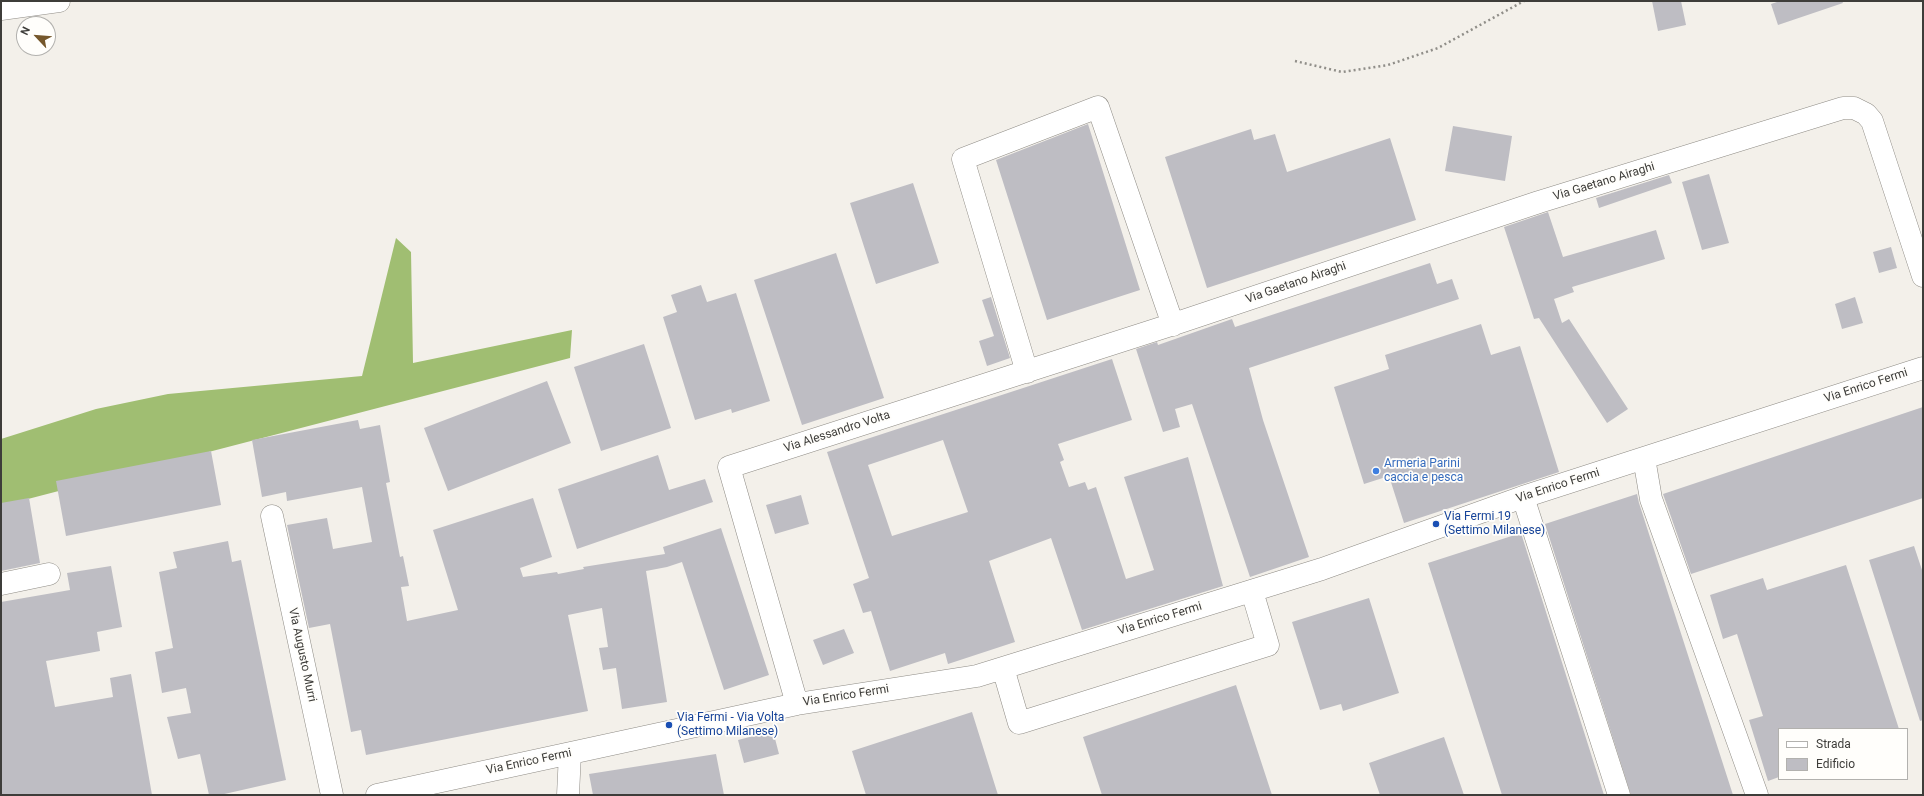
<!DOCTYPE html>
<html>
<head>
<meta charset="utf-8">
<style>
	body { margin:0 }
	#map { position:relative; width:1924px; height:796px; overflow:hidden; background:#f3f0ea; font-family:Roboto,sans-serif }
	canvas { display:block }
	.frame { position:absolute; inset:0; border:2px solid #3e3d3a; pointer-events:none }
	.legend { position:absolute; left:1778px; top:728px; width:130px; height:52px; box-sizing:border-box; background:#fffefb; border:1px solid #b2b1ae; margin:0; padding:5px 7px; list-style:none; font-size:12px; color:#3e3d3a }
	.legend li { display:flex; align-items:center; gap:8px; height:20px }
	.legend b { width:20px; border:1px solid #b2b1ae }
	.north { position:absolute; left:16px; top:16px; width:40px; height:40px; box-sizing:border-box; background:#fffefb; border:1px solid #b2b1ae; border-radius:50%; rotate:296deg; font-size:11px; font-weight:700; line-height:16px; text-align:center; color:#3e3d3a }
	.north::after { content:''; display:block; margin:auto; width:14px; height:18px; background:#75572b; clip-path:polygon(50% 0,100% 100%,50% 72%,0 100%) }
</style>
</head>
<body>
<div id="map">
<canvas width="1924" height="796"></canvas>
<div class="frame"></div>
<ul class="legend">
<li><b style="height:5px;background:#fff"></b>Strada</li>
<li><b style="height:11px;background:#bebdc3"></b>Edificio</li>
</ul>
<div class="north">N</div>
</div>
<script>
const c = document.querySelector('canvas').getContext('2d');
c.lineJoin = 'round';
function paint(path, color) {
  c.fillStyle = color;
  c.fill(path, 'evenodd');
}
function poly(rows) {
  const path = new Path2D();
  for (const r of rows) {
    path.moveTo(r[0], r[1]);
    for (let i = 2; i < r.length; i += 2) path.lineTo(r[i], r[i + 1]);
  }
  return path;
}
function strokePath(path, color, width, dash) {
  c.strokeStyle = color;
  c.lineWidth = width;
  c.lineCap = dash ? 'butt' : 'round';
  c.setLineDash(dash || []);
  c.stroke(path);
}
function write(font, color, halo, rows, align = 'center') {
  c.font = font + ' Roboto,sans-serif';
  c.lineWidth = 3.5;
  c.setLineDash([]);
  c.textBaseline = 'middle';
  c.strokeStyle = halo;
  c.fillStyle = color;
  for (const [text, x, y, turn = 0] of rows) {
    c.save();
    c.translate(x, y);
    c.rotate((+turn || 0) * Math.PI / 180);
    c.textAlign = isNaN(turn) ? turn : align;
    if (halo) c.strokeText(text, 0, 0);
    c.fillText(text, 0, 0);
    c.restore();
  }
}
paint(poly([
	[396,238,411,252,413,363,572,330,570,358,1,506,1,439,96,409,168,394,362,376]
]), '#a0be72');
paint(poly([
	[1652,1,1681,1,1686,25,1658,31],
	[1780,1,1842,1,1843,3,1778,25,1771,4],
	[1088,124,1140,290,1047,320,996,160],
	[1453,126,1512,136,1505,181,1445,171],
	[1251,129,1254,140,1275,134,1287,172,1390,138,1416,220,1207,288,1165,157],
	[1709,174,1729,243,1702,250,1682,182],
	[1669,175,1672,183,1599,208,1596,198],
	[913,183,939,263,876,284,850,203],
	[1548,212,1563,257,1656,230,1665,259,1572,287,1574,292,1554,299,1562,323,1569,319,1628,409,1607,423,1539,318,1534,319,1504,227],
	[1891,247,1897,268,1879,273,1873,252],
	[836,253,884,398,802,425,754,280],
	[1430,263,1437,284,1452,279,1459,299,1249,368,1263,420,1309,557,1250,577,1192,404,1175,409,1180,427,1163,432,1136,349,1157,342,1158,345,1232,319,1235,327],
	[701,285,707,302,736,293,770,401,732,413,731,409,695,420,663,317,677,312,671,295],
	[991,297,1010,358,987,366,979,341,994,336,982,300],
	[1855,297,1863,323,1842,329,1835,304],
	[1481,324,1491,355,1520,346,1559,472,1404,523,1389,476,1364,484,1334,387,1389,369,1385,355],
	[644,344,671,428,601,451,574,367],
	[1112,359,1132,420,1058,444,1064,460,1060,462,1069,487,1085,482,1088,490,1096,487,1126,579,1154,570,1124,477,1188,457,1223,586,1082,630,1051,538,989,561,1015,642,948,664,945,653,890,671,871,611,863,613,853,584,869,578,827,452],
	[943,440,968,512,892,536,868,465],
	[547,381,571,443,448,491,424,428],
	[1923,407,1923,498,1691,574,1663,494],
	[358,420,360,429,380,425,390,482,386,483,400,557,403,556,409,586,401,587,407,621,458,610,433,530,533,498,552,557,520,568,523,577,557,572,558,574,584,569,583,567,665,554,663,547,721,528,769,675,724,690,682,562,667,567,646,571,667,702,622,709,616,668,603,670,599,648,608,647,602,608,568,615,588,711,366,755,361,730,351,732,330,624,309,628,287,525,327,518,333,549,372,542,362,487,287,501,286,492,262,497,252,440],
	[211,451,221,505,66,536,56,481],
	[658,455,669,490,705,479,713,502,577,549,558,489],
	[1637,494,1639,503,1733,795,1631,795,1545,524],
	[801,495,809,524,775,534,766,505],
	[29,498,40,563,1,571,1,503],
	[1521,533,1604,795,1502,795,1428,563],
	[228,541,232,562,241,560,286,780,220,795,209,795,200,754,178,759,167,717,191,713,186,688,162,693,155,652,173,648,159,572,177,568,173,552],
	[1914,546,1923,573,1923,720,1920,721,1869,560],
	[1846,565,1899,729,1779,729,1779,777,1768,781,1749,720,1763,716,1737,634,1723,639,1710,595,1763,578,1767,590],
	[111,566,122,627,97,632,100,651,46,661,55,707,113,697,110,678,131,674,152,795,1,795,1,602,70,590,67,573],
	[1369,598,1399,693,1343,711,1341,704,1320,710,1292,622],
	[844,629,854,653,823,665,813,640],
	[1236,685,1272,795,1102,795,1083,737],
	[972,712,998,795,866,795,852,751],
	[773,731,779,754,744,763,738,740],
	[1444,737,1464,795,1380,795,1369,763],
	[716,754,724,795,593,795,589,774]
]), '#bebdc3');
const minor = poly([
	[1027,372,963,159,1098,107,1173,325],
	[1644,458,1651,499,1757,795],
	[1523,497,1619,795],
	[272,516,332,795],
	[1,584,49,574],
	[1003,668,1019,723,1268,645,1252,591],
	[797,704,729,467,1180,322,1539,202,1843,108,1854,108,1866,114,1872,121,1923,276],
	[377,795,797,704,977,676,1322,569,1523,497,1923,368],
	[568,795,570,753]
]);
const highway = poly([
	[1,9,59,1]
]);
strokePath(minor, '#8f8c86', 23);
strokePath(highway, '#8f8c86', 23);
strokePath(poly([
	[1295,61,1342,72,1388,65,1438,48,1524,1]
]), '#908e89', 2.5, [2, 3]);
strokePath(minor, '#fff', 22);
strokePath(highway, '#fff', 22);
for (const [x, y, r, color] of [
	[1376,471,4,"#3f7fe0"],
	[1436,524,4,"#1a4fb4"],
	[669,725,4,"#1a4fb4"]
]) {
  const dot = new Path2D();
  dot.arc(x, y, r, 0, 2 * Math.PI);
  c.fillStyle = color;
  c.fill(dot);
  strokePath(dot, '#fffefb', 1.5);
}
write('12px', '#3e3d3a', '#fffefb', [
	["Via Gaetano Airaghi",1604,182,-17],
	["Via Gaetano Airaghi",1296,283,-19],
	["Via Enrico Fermi",1866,386,-18],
	["Via Alessandro Volta",837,432,-18],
	["Via Enrico Fermi",1558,486,-18],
	["Via Enrico Fermi",1160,619,-17],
	["Via Augusto Murri",302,655,78],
	["Via Enrico Fermi",846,696,-9],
	["Via Enrico Fermi",529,762,-12]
]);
write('12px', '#366cbe', '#fffefb', [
	["Armeria Parini",1384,464],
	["caccia e pesca",1384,478]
], 'left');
write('12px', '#164399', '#fffefb', [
	["Via Fermi 19",1444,517],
	["(Settimo Milanese)",1444,531],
	["Via Fermi - Via Volta",677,718],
	["(Settimo Milanese)",677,732]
], 'left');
</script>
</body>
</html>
